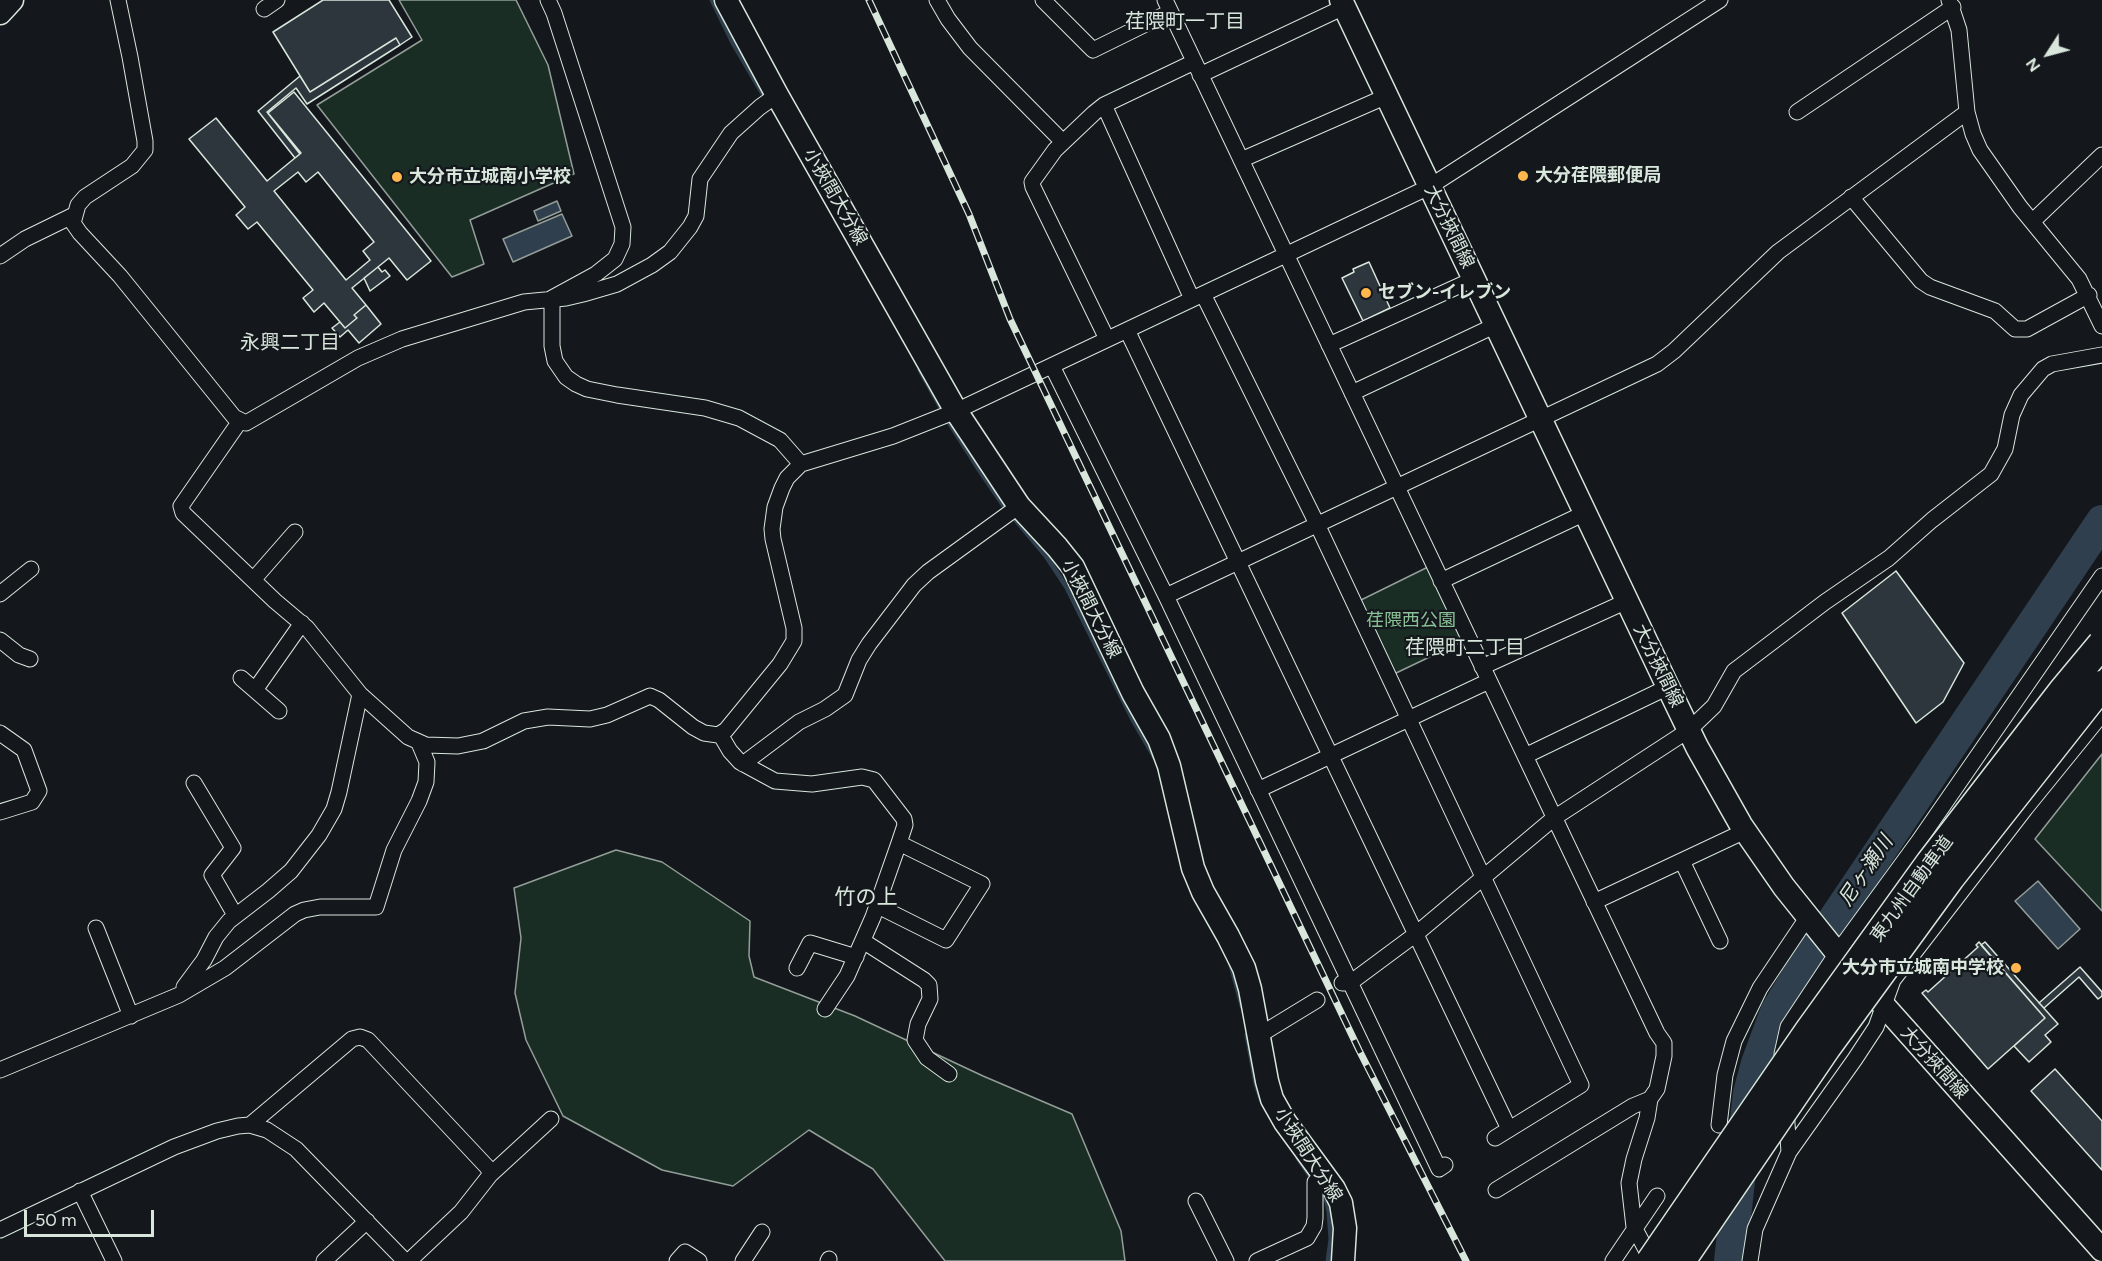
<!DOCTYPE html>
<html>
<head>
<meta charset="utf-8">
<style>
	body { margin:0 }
	#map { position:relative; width:2102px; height:1261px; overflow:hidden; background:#14181c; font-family:Figtree,sans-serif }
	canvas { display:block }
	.north { position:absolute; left:2018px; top:24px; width:60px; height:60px; -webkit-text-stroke:4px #14181c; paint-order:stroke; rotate:234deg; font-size:16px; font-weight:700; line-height:24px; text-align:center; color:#d8e6dc }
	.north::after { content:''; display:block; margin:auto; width:21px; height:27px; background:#d8e6dc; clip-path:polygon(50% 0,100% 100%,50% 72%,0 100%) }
	.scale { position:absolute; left:24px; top:1210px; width:130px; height:27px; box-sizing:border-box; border:3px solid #d8e6dc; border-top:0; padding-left:8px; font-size:18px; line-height:21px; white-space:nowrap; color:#d8e6dc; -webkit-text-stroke:4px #14181c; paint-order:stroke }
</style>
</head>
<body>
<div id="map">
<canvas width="2102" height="1261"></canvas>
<div class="north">N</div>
<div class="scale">50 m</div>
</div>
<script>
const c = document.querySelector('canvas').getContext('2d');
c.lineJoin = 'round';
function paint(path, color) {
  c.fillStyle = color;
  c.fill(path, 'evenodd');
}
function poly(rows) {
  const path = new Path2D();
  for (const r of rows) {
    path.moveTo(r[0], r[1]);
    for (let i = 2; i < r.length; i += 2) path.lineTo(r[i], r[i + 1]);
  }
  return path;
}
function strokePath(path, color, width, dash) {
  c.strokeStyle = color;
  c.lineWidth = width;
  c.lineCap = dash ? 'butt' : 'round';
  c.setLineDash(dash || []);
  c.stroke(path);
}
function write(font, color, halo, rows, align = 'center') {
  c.font = font + ' Figtree,"Noto Sans JP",sans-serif';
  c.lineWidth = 4.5;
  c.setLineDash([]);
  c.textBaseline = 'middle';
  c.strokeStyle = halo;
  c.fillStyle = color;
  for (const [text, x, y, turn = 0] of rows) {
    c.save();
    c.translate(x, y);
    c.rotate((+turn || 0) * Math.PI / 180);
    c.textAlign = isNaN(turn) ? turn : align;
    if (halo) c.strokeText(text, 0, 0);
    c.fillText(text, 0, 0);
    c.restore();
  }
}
const green = poly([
	[399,0,516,0,548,65,574,174,470,220,484,264,452,277,317,105,422,40,399,0],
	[1428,567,1463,641,1394,674,1359,601,1428,567],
	[2102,754,2102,911,2035,839,2102,754],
	[616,850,662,862,750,921,749,956,754,977,855,1016,983,1076,1072,1114,1121,1231,1125,1261,945,1261,873,1169,809,1130,733,1186,662,1170,563,1116,526,1040,515,993,521,938,514,888,616,850]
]);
paint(green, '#1a2d24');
strokePath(green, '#939e99', 1.5);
const water = poly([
	[557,201,561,211,538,221,534,211,557,201],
	[562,214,572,236,513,262,503,239,562,214],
	[2038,881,2080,929,2058,949,2015,901,2038,881]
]);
paint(water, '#2f3f4d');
strokePath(water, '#939e99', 1.5);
strokePath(poly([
	[712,0,733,43,767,101],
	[920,370,950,424,978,468,1004,506,1046,556,1067,588,1133,720,1155,758],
	[1231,965,1242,1006],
	[1247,1035,1256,1084,1262,1102],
	[1298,1158,1313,1180],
	[1320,1190,1327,1202,1329,1212,1331,1239,1328,1261]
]), '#2f3f4d', 5);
strokePath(poly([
	[1730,1261,1749,1093,1757,1063,1776,1012,1810,955,2102,521]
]), '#2f3f4d', 32);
const building = poly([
	[323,0,389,0,412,37,400,45,396,38,310,92,273,32,323,0],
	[396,38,400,45,307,104,296,88,267,112,300,154,295,158,258,111,300,76,310,92,396,38],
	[294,92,431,261,407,280,389,258,352,288,366,305,354,315,357,318,345,328,324,303,314,312,303,298,313,290,257,222,248,229,236,215,245,207,189,139,216,118,267,181,301,153,268,113,294,92],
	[298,172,306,182,318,172,374,242,363,251,370,260,346,280,274,191,298,172],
	[1369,262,1390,308,1363,321,1342,278,1354,272,1353,269,1369,262],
	[378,267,382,272,385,270,390,276,370,291,364,278,378,267],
	[366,305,381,324,359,343,348,330,340,337,332,328,340,322,345,328,357,318,354,315,366,305],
	[1896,571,1964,663,1943,702,1916,723,1842,613,1896,571],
	[1979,942,2045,1018,1988,1069,1922,993,1926,990,1928,992,1978,947,1976,945,1979,942],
	[1985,942,2058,1024,2045,1035,2051,1042,2029,1062,2014,1046,2045,1018,1981,945,1985,942],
	[2080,967,2102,992,2102,996,2098,999,2079,977,2044,1008,2039,1003,2080,967],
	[2055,1069,2102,1121,2102,1170,2031,1091,2055,1069]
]);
paint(building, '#2c363c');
strokePath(building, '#d8e6dc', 1.5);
const street = poly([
	[118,0,130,57,145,141,145,150,132,166,85,197,78,205,73,223,80,233,120,276,234,417,246,423,358,358,402,339,524,302,566,298,583,294,617,284,652,265,670,252,690,227,696,216,700,179,731,133,760,107,777,95],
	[548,0,554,13,623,227,622,244,615,259,596,274,552,298,552,346,555,361,566,377,576,384,587,389,617,395,705,408,739,418,780,440,801,464],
	[937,0,948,19,970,48,1063,142],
	[1043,0,1093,50,1170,12],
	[1165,0,1657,1033,1664,1043,1664,1056,1657,1089,1650,1099,1633,1106,1496,1190],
	[1949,0,1959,30,1967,112,1973,134,1980,150,2020,207,2079,279,2102,326],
	[264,9,277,0],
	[1200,75,1344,7],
	[1104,105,1192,299],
	[1797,112,1953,7],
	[1241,160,1387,96],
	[1851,197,1921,281,1930,287,1995,311,2015,329,2027,329,2089,295],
	[2033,221,2102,155],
	[0,256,25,239,74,215],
	[1203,294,1317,524,1581,1085,1495,1138],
	[1127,330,1509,1129],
	[1107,339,1033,187,1032,182,1055,150,1094,113,1104,105,1194,62],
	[1329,345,1474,279],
	[1052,366,1166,596,1439,1169,1445,1165],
	[1352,393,1496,325],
	[240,421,181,506,183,513,275,601,307,628,360,694,408,737,426,745,458,746,483,741,524,721,548,717,590,719,607,715,650,696,659,700,693,727,704,733,718,735,726,730,780,664,794,641,794,628,773,539,772,529,775,507,782,488,787,478,801,464,893,436,956,411,1429,187,1720,0],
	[253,580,295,532],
	[1441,581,1585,513],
	[0,594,31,569],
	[1166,596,1657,364,1674,351,1778,252,1967,112],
	[0,640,19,655,30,659],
	[1482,667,1627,601],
	[241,678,279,711],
	[255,690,302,623],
	[0,733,24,750,39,791,32,802,0,812],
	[720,734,730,751,740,762,775,781,812,784,862,777,874,780,904,819,905,825,899,843,873,917,847,976,825,1009],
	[1525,756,1668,687],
	[743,764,799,722,825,709,845,695,859,660,869,644,914,585,928,572,1019,506],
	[194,783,233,848,212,875,235,915],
	[1258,790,1489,681],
	[1682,861,1720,941],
	[1594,902,1745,831],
	[878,906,946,940,982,884,899,843],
	[96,928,131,1016],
	[863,941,924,980,929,985,930,999,918,1024,915,1040,927,1058,949,1074],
	[797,968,810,943,856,957],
	[1342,983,1350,983,1416,934,1554,818,1689,730,1714,706,1734,671,1825,602,1889,558,1932,520,1991,474,2005,449,2012,415,2021,395,2043,369,2052,364,2102,355],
	[184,987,204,960,216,937,229,921,268,891,291,871,319,835,334,809,339,792,360,694],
	[1258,1036,1317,1000],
	[1783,1061,1782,1054,1788,1027,1837,953,1918,842,2102,576],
	[0,1070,179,995,225,968,295,914,304,910,320,907,376,907,394,850,419,801,426,782,427,762,419,743],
	[1650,1099,1647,1118,1634,1159,1629,1183,1634,1227,1652,1261],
	[1786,1109,1789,1152],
	[250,1125,352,1039,360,1037,368,1040,488,1168,490,1175,461,1212,409,1261],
	[1719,1125,1725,1075,1734,1041,1760,988,1807,918],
	[490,1175,551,1119],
	[80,1191,114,1261],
	[1196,1201,1226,1261],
	[0,1230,174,1147,217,1131,238,1126,250,1125,267,1130,296,1149,405,1261],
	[324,1261,367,1221],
	[677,1261,685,1252,699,1261],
	[743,1261,762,1232],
	[828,1261,829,1259],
	[1257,1261,1307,1238,1314,1226,1315,1218,1315,1182,1324,1173],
	[1613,1261,1657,1196],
	[1750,1261,1755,1229,1789,1152,1855,1059,1876,1027,1893,980,2025,809,2102,714]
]);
const secondary = poly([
	[726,0,777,95,956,411,1019,506,1057,547,1073,567,1133,693,1159,739,1169,766,1193,868,1203,892,1228,936,1244,968,1250,989,1267,1081,1272,1099,1285,1122,1334,1189,1341,1203,1345,1228,1343,1261],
	[1341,0,1668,687,1697,747,1741,825,1784,887,1837,953,2102,1250],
	[0,13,12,0]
]);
strokePath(street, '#d8e6dc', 17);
strokePath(secondary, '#d8e6dc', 25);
strokePath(street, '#14181c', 15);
strokePath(secondary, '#14181c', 22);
const rail = poly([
	[869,0,969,214,1010,319,1359,1050,1466,1261]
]);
strokePath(rail, '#d8e6dc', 7);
strokePath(rail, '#14181c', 4.5, [14]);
const highwayBridge = poly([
	[1651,1261,1809,1031,1930,863,2062,692,2102,644],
	[1681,1261,1826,1048,1950,878,2102,685]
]);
strokePath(highwayBridge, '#d8e6dc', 31, []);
strokePath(highwayBridge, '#14181c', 28);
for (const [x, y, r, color] of [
	[1523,176,6,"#ffb74d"],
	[397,177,6,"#ffb74d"],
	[1366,293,6,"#ffb74d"],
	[2016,968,6,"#ffb74d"]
]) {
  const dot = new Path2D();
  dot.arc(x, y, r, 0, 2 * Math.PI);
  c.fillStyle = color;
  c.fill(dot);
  strokePath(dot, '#14181c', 2);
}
write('bold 18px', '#d8e6dc', '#14181c', [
	["大分荏隈郵便局",1535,176],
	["大分市立城南小学校",409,177],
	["セブン-イレブン",1378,293],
	["大分市立城南中学校",2004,968,"right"]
], 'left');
write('18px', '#d8e6dc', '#14181c', [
	["小挾間大分線",835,197,60],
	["大分挾間線",1449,227,64],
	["小挾間大分線",1091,609,63],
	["大分挾間線",1658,666,64],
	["東九州自動車道",1912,889,-54],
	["大分挾間線",1934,1063,48],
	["小挾間大分線",1308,1155,57]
]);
write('18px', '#8ac095', '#14181c', [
	["荏隈西公園",1411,621]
]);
write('20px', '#d8e6dc', '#14181c', [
	["荏隈町一丁目",1185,22],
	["永興二丁目",290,343],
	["荏隈町二丁目",1465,648]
]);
write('italic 20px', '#d8e6dc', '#14181c', [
	["尼ヶ瀬川",1866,871,-56]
]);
write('21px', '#d8e6dc', '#14181c', [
	["竹の上",866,898]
]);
</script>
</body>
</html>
